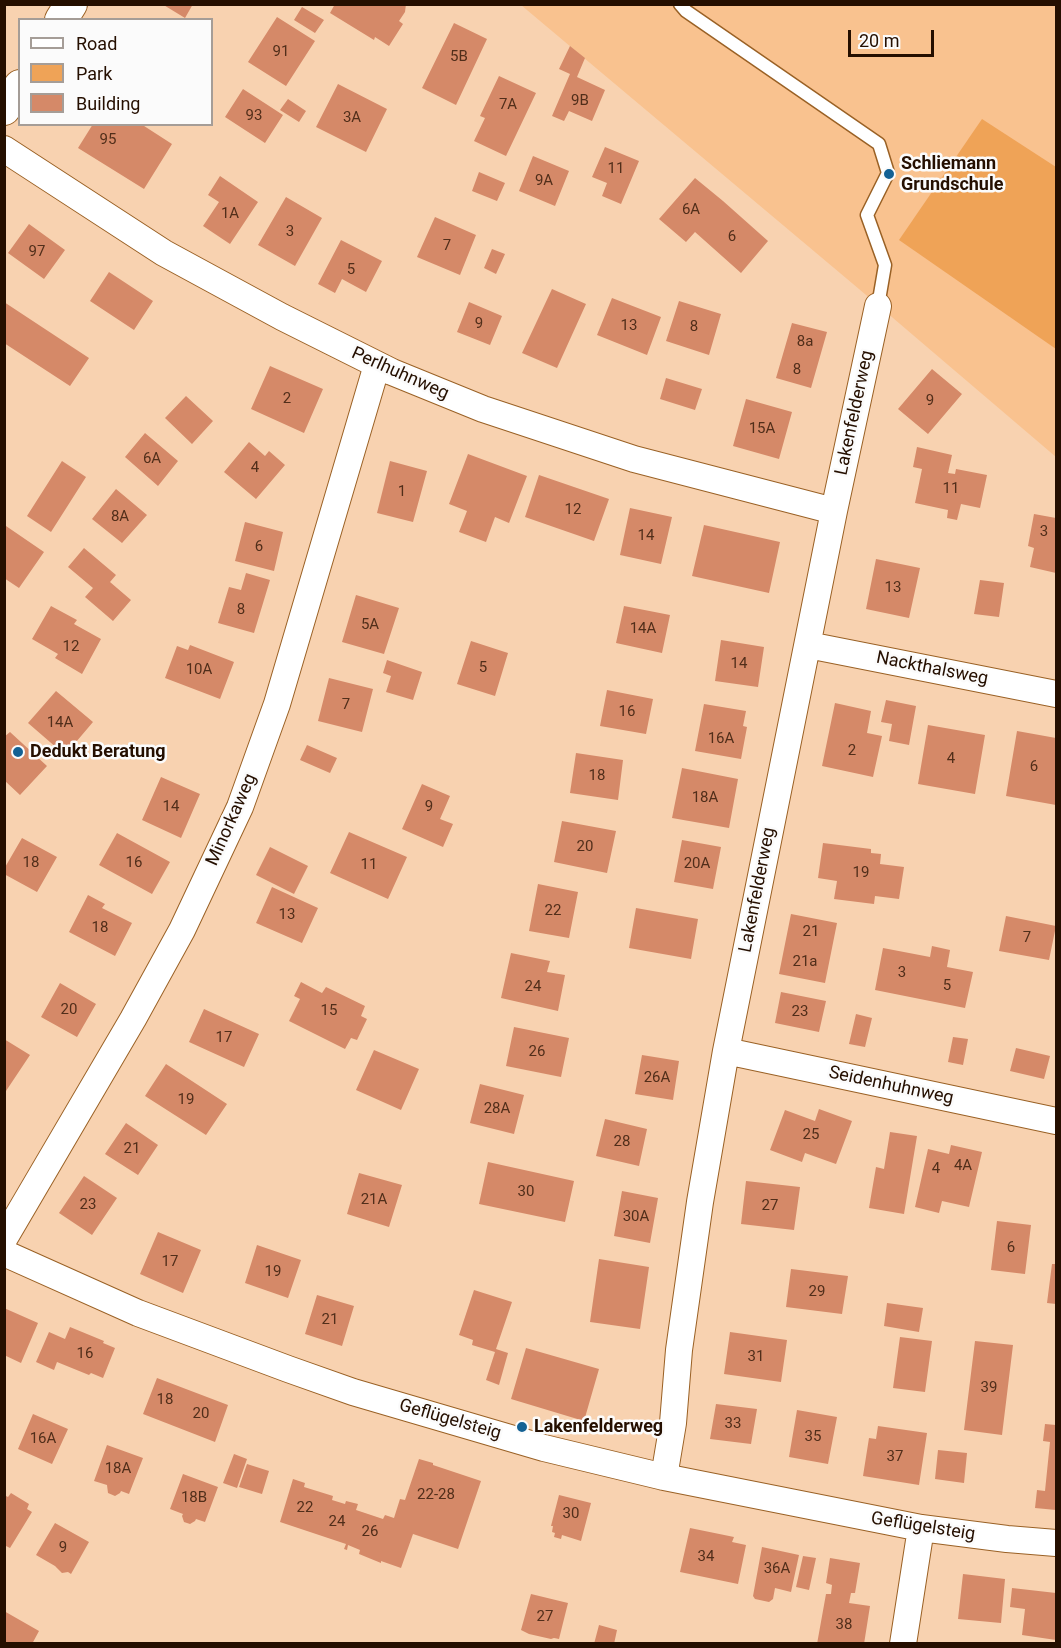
<!DOCTYPE html>
<html>
<head>
<meta charset="utf-8">
<style>
	body { margin:0 }
	#map { position:relative; width:1061px; height:1648px; overflow:hidden; background:#f8d2b0; font-family:Roboto,sans-serif }
	canvas { display:block }
	.frame { position:absolute; inset:0; border:6px solid #250f00; pointer-events:none }
	.legend { position:absolute; left:18px; top:18px; width:195px; height:108px; box-sizing:border-box; background:#fbfbfb; border:2px solid #a59d97; margin:0; padding:8px 10px; list-style:none; font-size:18px; color:#250f00 }
	.legend li { display:flex; align-items:center; gap:12px; height:30px }
	.legend b { width:30px; border:2px solid #a59d97 }
	.scale { position:absolute; left:848px; top:30px; width:86px; height:27px; box-sizing:border-box; border:3px solid #250f00; border-top:0; padding-left:8px; font-size:18px; line-height:21px; white-space:nowrap; color:#250f00; -webkit-text-stroke:4px #fbfbfb; paint-order:stroke }
</style>
</head>
<body>
<div id="map">
<canvas width="1061" height="1648"></canvas>
<div class="frame"></div>
<ul class="legend">
<li><b style="height:8px;background:#fff"></b>Road</li>
<li><b style="height:16px;background:#efa357"></b>Park</li>
<li><b style="height:16px;background:#d58968"></b>Building</li>
</ul>
<div class="scale">20 m</div>
</div>
<script>
const c = document.querySelector('canvas').getContext('2d');
c.lineJoin = 'round';
function paint(path, color) {
  c.fillStyle = color;
  c.fill(path, 'evenodd');
}
function poly(rows) {
  const path = new Path2D();
  for (const r of rows) {
    path.moveTo(r[0], r[1]);
    for (let i = 2; i < r.length; i += 2) path.lineTo(r[i], r[i + 1]);
  }
  return path;
}
function strokePath(path, color, width, dash) {
  c.strokeStyle = color;
  c.lineWidth = width;
  c.lineCap = dash ? 'butt' : 'round';
  c.setLineDash(dash || []);
  c.stroke(path);
}
function write(font, color, halo, rows, align = 'center') {
  c.font = font + ' Roboto,sans-serif';
  c.lineWidth = 5;
  c.setLineDash([]);
  c.textBaseline = 'middle';
  c.strokeStyle = halo;
  c.fillStyle = color;
  for (const [text, x, y, turn = 0] of rows) {
    c.save();
    c.translate(x, y);
    c.rotate((+turn || 0) * Math.PI / 180);
    c.textAlign = isNaN(turn) ? turn : align;
    if (halo) c.strokeText(text, 0, 0);
    c.fillText(text, 0, 0);
    c.restore();
  }
}
paint(poly([
	[521,5,1056,5,1056,457,859,289]
]), '#f9c28f');
paint(poly([
	[982,119,1056,167,1056,349,899,240]
]), '#efa357');
paint(poly([
	[162,4,193,4,185,18],
	[335,4,406,4,405,12,399,21,403,24,389,46,375,37,374,40,330,13],
	[302,7,324,20,315,33,294,20],
	[277,17,315,41,286,86,248,62],
	[454,23,487,39,456,105,422,88],
	[570,46,585,58,577,77,605,90,592,121,569,111,564,121,552,116,570,74,559,69],
	[499,76,536,93,506,156,474,141,485,118,480,116],
	[338,84,387,109,366,152,316,127],
	[243,89,283,115,265,143,225,117],
	[288,99,306,111,299,122,280,110],
	[93,124,141,124,172,144,144,189,78,148],
	[605,147,639,161,621,204,602,196,607,183,592,177],
	[533,156,569,171,555,206,519,191],
	[479,172,505,183,497,201,472,191],
	[220,176,258,202,230,244,203,226,219,202,208,195],
	[695,178,723,201,768,241,741,273,695,232,686,242,659,219],
	[286,197,322,218,295,266,258,245],
	[435,217,476,235,460,275,417,257],
	[29,224,65,250,44,279,8,253],
	[341,240,382,261,366,292,342,279,335,293,318,284],
	[492,249,505,254,496,274,484,268],
	[109,272,153,301,134,330,90,301],
	[552,289,586,304,557,368,522,353],
	[612,298,661,317,647,355,597,335],
	[679,301,721,314,709,355,666,341],
	[4,302,89,358,70,386,4,343],
	[469,302,502,316,490,345,457,332],
	[792,323,827,332,811,388,776,378],
	[270,366,323,389,304,433,251,409],
	[932,369,962,394,928,434,898,409],
	[666,378,702,389,695,410,660,399],
	[186,396,213,421,192,444,165,418],
	[746,399,792,412,779,459,733,446],
	[145,433,178,461,158,486,125,457],
	[249,442,265,456,269,451,285,465,256,499,224,472],
	[917,447,952,455,948,473,955,474,956,469,987,475,980,508,961,504,957,520,947,518,948,510,915,503,922,469,913,467],
	[468,454,527,476,509,523,495,517,486,542,459,532,467,511,449,504],
	[62,461,86,477,51,532,27,516],
	[390,461,427,471,413,522,377,513],
	[539,475,609,499,594,541,525,517],
	[116,489,147,515,122,543,92,519],
	[630,508,672,517,661,564,620,555],
	[1034,514,1056,518,1056,573,1030,567,1034,548,1028,546],
	[245,522,283,532,274,571,235,561],
	[704,525,780,542,769,593,692,576],
	[6,526,44,552,19,588,4,578,4,528],
	[84,548,116,575,110,582,131,600,113,621,85,597,93,588,68,567],
	[876,559,920,568,909,618,866,609],
	[246,573,270,580,254,633,218,623,229,587,241,590],
	[980,580,1004,583,999,617,974,614],
	[356,595,399,608,384,654,342,642],
	[51,606,77,620,74,624,101,639,82,674,55,658,58,654,32,639],
	[624,606,670,615,662,653,616,643],
	[721,640,764,647,758,687,715,681],
	[471,641,508,653,495,696,457,684],
	[190,645,234,662,220,699,165,678,177,646,188,650],
	[387,660,422,672,413,700,386,692,391,676,383,673],
	[329,678,373,689,362,732,318,721],
	[607,690,653,699,646,734,600,726],
	[56,691,93,722,65,755,28,723],
	[886,700,916,706,909,745,889,741,892,724,881,722],
	[835,703,871,711,867,733,882,736,873,777,822,766],
	[704,704,746,711,743,726,747,727,741,759,695,751],
	[928,725,985,735,975,794,918,784],
	[1017,731,1056,738,1056,805,1006,796],
	[10,732,47,766,20,795,4,780,4,737],
	[307,745,337,758,330,773,300,760],
	[576,753,623,760,618,800,570,793],
	[682,768,738,779,729,828,672,818],
	[161,777,200,794,181,838,142,820],
	[422,784,450,796,440,819,453,824,443,847,402,829],
	[562,821,616,831,607,873,554,862],
	[349,832,407,857,388,899,330,873],
	[117,833,170,862,152,894,99,865],
	[22,838,57,857,37,892,4,874,4,869],
	[682,840,721,847,713,889,674,882],
	[823,843,871,849,871,853,881,854,880,864,904,867,899,899,875,896,874,904,834,899,837,881,818,878],
	[270,847,308,866,294,894,256,875],
	[538,884,578,892,569,938,529,931],
	[272,887,318,908,302,943,256,923],
	[88,895,105,904,102,908,132,923,115,956,69,932],
	[636,908,698,919,691,959,629,948],
	[791,914,837,923,825,983,779,974],
	[1006,916,1056,926,1049,960,999,951],
	[932,946,950,950,947,967,973,972,965,1008,875,990,883,948,930,957],
	[511,953,550,961,547,972,565,975,558,1011,501,998],
	[301,982,322,993,326,987,365,1006,361,1016,367,1019,357,1040,351,1038,345,1049,289,1021,300,999,294,996],
	[60,983,96,1004,77,1037,41,1017],
	[781,992,826,1001,819,1032,775,1023],
	[204,1009,259,1034,244,1067,189,1042],
	[856,1014,872,1018,865,1047,849,1044],
	[514,1027,569,1038,561,1077,506,1066],
	[953,1037,968,1039,963,1065,948,1062],
	[4,1039,30,1055,6,1091,4,1090],
	[1016,1048,1050,1056,1044,1079,1010,1071],
	[374,1050,419,1069,401,1110,356,1090],
	[642,1055,679,1061,673,1100,635,1094],
	[166,1064,227,1104,206,1135,145,1096],
	[480,1084,524,1095,514,1134,470,1123],
	[819,1109,852,1121,836,1164,805,1153,802,1162,770,1150,785,1110,815,1121],
	[605,1119,647,1129,639,1166,596,1156],
	[126,1123,158,1145,138,1175,105,1154],
	[890,1132,917,1136,904,1214,869,1208,876,1167,884,1169],
	[951,1145,982,1152,969,1207,942,1201,939,1213,915,1207,928,1149,949,1154],
	[488,1162,574,1181,565,1222,479,1204],
	[359,1173,402,1185,389,1227,347,1214],
	[84,1176,117,1198,92,1235,59,1213],
	[746,1181,800,1187,794,1230,741,1224],
	[622,1191,658,1198,650,1243,614,1236],
	[997,1221,1031,1225,1025,1274,991,1270],
	[158,1232,201,1250,183,1293,140,1274],
	[257,1245,301,1260,288,1298,245,1283],
	[599,1259,649,1267,640,1329,590,1322],
	[1052,1264,1056,1264,1056,1304,1047,1303],
	[791,1269,848,1276,842,1314,786,1307],
	[474,1290,512,1302,496,1349,508,1353,499,1385,486,1380,495,1352,472,1345,473,1340,459,1335],
	[317,1295,354,1306,342,1346,305,1334],
	[887,1303,923,1308,919,1332,884,1326],
	[4,1308,38,1323,21,1363,4,1355],
	[70,1327,104,1341,103,1343,115,1348,103,1378,91,1373,89,1375,57,1362,54,1370,36,1362,49,1332,65,1339],
	[730,1332,787,1340,781,1382,724,1374],
	[900,1337,932,1341,925,1392,893,1388],
	[975,1341,1013,1345,1002,1435,964,1430],
	[526,1348,599,1369,584,1421,511,1399],
	[157,1378,228,1405,215,1442,143,1414],
	[716,1404,757,1409,751,1444,710,1439],
	[797,1410,837,1417,828,1464,789,1457],
	[33,1414,68,1429,52,1464,18,1449],
	[1045,1424,1056,1425,1056,1510,1035,1508,1037,1490,1045,1491,1050,1442,1043,1441],
	[878,1426,927,1433,919,1485,863,1476,869,1438,876,1439],
	[107,1445,143,1458,129,1494,121,1491,120,1493,115,1496,108,1493,107,1485,94,1481],
	[938,1450,967,1453,964,1483,935,1479],
	[234,1454,247,1459,237,1488,223,1483],
	[419,1459,433,1463,433,1465,481,1481,458,1549,413,1534,401,1568,381,1561,381,1563,359,1554,360,1550,348,1545,347,1550,344,1549,346,1544,280,1522,293,1479,305,1483,304,1487,333,1496,332,1500,345,1504,346,1501,358,1504,356,1510,383,1519,385,1515,394,1518,400,1499,405,1500],
	[247,1464,269,1471,262,1494,239,1487],
	[183,1474,218,1487,205,1522,196,1519,195,1521,190,1524,184,1522,182,1516,183,1514,170,1509],
	[11,1493,29,1504,27,1509,32,1512,10,1548,4,1545,4,1495,8,1497],
	[559,1495,591,1503,581,1541,562,1535,561,1539,554,1537,555,1533,552,1532,553,1526,551,1526],
	[55,1523,89,1542,71,1574,68,1572,62,1573,55,1566,36,1555],
	[690,1528,734,1537,732,1542,746,1545,738,1584,680,1572],
	[762,1547,799,1555,791,1592,775,1588,773,1599,769,1602,755,1599,753,1596],
	[803,1556,816,1558,809,1590,796,1587],
	[830,1558,860,1563,855,1593,851,1593,849,1603,870,1606,864,1644,817,1644,826,1594,831,1594,832,1585,826,1583],
	[963,1574,1005,1579,1001,1623,958,1619],
	[1012,1588,1056,1593,1056,1640,1022,1635,1025,1609,1010,1607],
	[531,1594,568,1603,559,1639,554,1638,551,1639,529,1634,521,1630],
	[4,1611,39,1631,32,1644,4,1644],
	[599,1625,617,1630,614,1644,594,1644]
]), '#d58968');
const service = poly([
	[680,4,686,11,879,144,888,173,867,215,885,265,878,306]
]);
const minor = poly([
	[4,149,164,253,282,317,392,372,483,409,634,459,834,511],
	[808,645,1056,694],
	[726,1051,1056,1121],
	[4,1239,133,1019,182,930,240,807,277,704,377,365],
	[4,1253,138,1313,288,1369,353,1392,544,1448,664,1477,921,1528,1007,1539,1056,1543],
	[664,1477,673,1423,679,1350,700,1202,726,1051,834,511,878,306],
	[903,1644,921,1528]
]);
const tertiary = poly([
	[61,20,71,4],
	[4,109,20,86]
]);
strokePath(service, '#9a6125', 15);
strokePath(minor, '#9a6125', 28);
strokePath(tertiary, '#9a6125', 34);
strokePath(service, '#fff', 12);
strokePath(minor, '#fff', 26);
strokePath(tertiary, '#fff', 32);
for (const [x, y, r, color] of [
	[889,174,6,"#136194"],
	[18,752,6,"#136194"],
	[522,1427,6,"#136194"]
]) {
  const dot = new Path2D();
  dot.arc(x, y, r, 0, 2 * Math.PI);
  c.fillStyle = color;
  c.fill(dot);
  strokePath(dot, '#fbfbfb', 2);
}
write('15px', '#512e1a', null, [
	["91",281,52],
	["5B",459,57],
	["9B",580,101],
	["7A",508,105],
	["93",254,116],
	["3A",352,118],
	["95",108,140],
	["11",616,169],
	["9A",544,181],
	["6A",691,210],
	["1A",230,214],
	["3",290,232],
	["6",732,237],
	["7",447,246],
	["97",37,252],
	["5",351,270],
	["9",479,324],
	["13",629,326],
	["8",694,327],
	["8a",805,342],
	["8",797,370],
	["2",287,399],
	["9",930,401],
	["15A",762,429],
	["6A",152,459],
	["4",255,468],
	["11",951,489],
	["1",402,492],
	["12",573,510],
	["8A",120,517],
	["3",1044,532],
	["14",646,536],
	["6",259,547],
	["13",893,588],
	["8",241,610],
	["5A",370,625],
	["14A",643,629],
	["12",71,647],
	["14",739,664],
	["5",483,668],
	["10A",199,670],
	["7",346,705],
	["16",627,712],
	["14A",60,723],
	["16A",721,739],
	["2",852,751],
	["4",951,759],
	["6",1034,767],
	["18",597,776],
	["18A",705,798],
	["14",171,807],
	["9",429,807],
	["20",585,847],
	["18",31,863],
	["16",134,863],
	["20A",697,864],
	["11",369,865],
	["19",861,873],
	["22",553,911],
	["13",287,915],
	["18",100,928],
	["21",811,932],
	["7",1027,938],
	["21a",805,962],
	["3",902,973],
	["5",947,986],
	["24",533,987],
	["20",69,1010],
	["15",329,1011],
	["23",800,1012],
	["17",224,1038],
	["26",537,1052],
	["26A",657,1078],
	["19",186,1100],
	["28A",497,1109],
	["25",811,1135],
	["28",622,1142],
	["21",132,1149],
	["4A",963,1166],
	["4",936,1169],
	["30",526,1192],
	["21A",374,1200],
	["23",88,1205],
	["27",770,1206],
	["30A",636,1217],
	["6",1011,1248],
	["17",170,1262],
	["19",273,1272],
	["29",817,1292],
	["21",330,1320],
	["16",85,1354],
	["31",756,1357],
	["39",989,1388],
	["18",165,1400],
	["20",201,1414],
	["33",733,1424],
	["35",813,1437],
	["16A",43,1439],
	["37",895,1457],
	["18A",118,1469],
	["22-28",436,1495],
	["18B",194,1498],
	["22",305,1508],
	["30",571,1514],
	["24",337,1522],
	["26",370,1532],
	["9",63,1548],
	["34",706,1557],
	["36A",777,1569],
	["27",545,1617],
	["38",844,1625]
]);
write('bold 18px', '#250f00', '#fbfbfb', [
	["Schliemann",901,164],
	["Grundschule",901,185],
	["Dedukt Beratung",30,752],
	["Lakenfelderweg",534,1427]
], 'left');
write('18px', '#250f00', '#fbfbfb', [
	["Perlhuhnweg",400,374,24],
	["Lakenfelderweg",855,413,-78],
	["Nackthalsweg",932,669,11],
	["Minorkaweg",232,820,-66],
	["Lakenfelderweg",758,890,-79],
	["Seidenhuhnweg",891,1086,12],
	["Geflügelsteig",450,1420,16],
	["Geflügelsteig",923,1527,9]
]);
</script>
</body>
</html>
